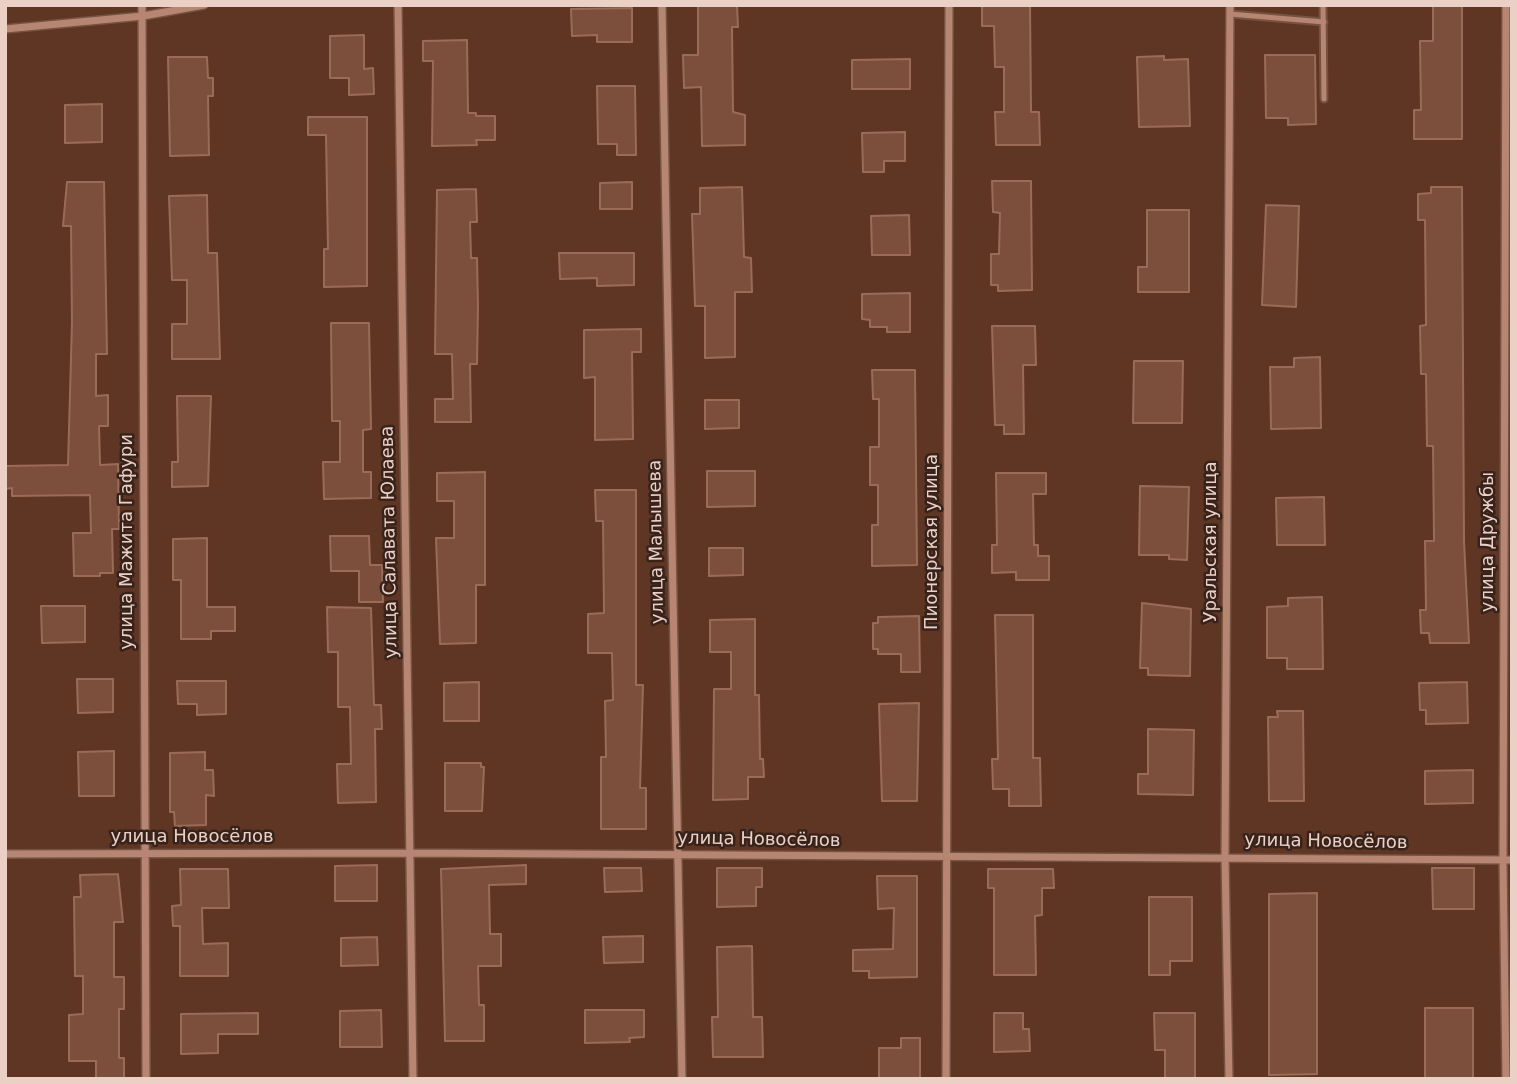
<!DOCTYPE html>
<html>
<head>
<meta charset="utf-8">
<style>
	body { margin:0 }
	#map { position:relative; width:1517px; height:1084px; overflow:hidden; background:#5f3523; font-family:"DejaVu Sans",sans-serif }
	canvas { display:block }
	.frame { position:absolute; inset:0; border:7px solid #ebd0c5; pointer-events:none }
</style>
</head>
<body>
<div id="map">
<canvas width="1517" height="1084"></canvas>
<div class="frame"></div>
</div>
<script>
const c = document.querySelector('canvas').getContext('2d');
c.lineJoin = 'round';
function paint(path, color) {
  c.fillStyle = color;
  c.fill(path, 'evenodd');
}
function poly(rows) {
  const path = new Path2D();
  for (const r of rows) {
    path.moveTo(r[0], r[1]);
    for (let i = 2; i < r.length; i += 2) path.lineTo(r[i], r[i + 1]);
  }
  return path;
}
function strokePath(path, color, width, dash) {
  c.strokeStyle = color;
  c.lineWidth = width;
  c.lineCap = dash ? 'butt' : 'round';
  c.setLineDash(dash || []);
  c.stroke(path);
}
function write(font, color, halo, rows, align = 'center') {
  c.font = font + ' "DejaVu Sans",sans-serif';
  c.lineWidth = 5;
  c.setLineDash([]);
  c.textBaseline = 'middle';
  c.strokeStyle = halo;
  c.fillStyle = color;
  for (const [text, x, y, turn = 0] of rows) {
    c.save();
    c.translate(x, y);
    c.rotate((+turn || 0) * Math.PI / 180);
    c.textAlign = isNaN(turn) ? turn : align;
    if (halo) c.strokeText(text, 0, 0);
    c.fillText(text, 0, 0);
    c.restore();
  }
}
const building = poly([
	[698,5,737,5,738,27,732,27,733,112,745,115,745,145,702,146,701,87,684,88,683,55,698,55,698,5],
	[982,5,1030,5,1031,112,1039,112,1040,145,996,145,995,112,1004,112,1004,67,995,67,994,26,982,26,982,5],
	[1433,5,1462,5,1462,139,1414,139,1414,110,1421,110,1420,41,1433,41,1433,5],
	[632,8,632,42,597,42,597,35,572,36,571,9,632,8],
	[364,35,364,69,373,68,374,94,349,95,349,78,330,78,330,36,364,35],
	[467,40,468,113,476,113,476,116,495,116,495,140,476,140,477,145,432,146,433,61,423,61,423,41,467,40],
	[1265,55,1315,55,1316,124,1288,125,1288,118,1266,118,1265,55],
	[1164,56,1164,60,1188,59,1190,126,1139,127,1137,57,1164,56],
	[168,57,207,57,208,78,213,78,213,96,208,96,209,155,170,156,168,57],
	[910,59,910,89,852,89,852,60,910,59],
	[597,86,635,86,636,155,617,155,617,144,598,144,597,86],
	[102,104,102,142,65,143,65,105,102,104],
	[308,117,367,117,367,286,324,287,324,249,328,249,326,135,308,135,308,117],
	[905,132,905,161,884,161,884,172,863,172,862,133,905,132],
	[992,181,1031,181,1032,290,998,291,998,285,991,285,991,254,999,254,1000,213,993,212,992,181],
	[67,182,104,182,107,354,96,354,96,396,108,395,108,426,99,426,100,465,118,464,119,529,112,529,113,573,100,573,100,576,74,576,73,533,91,533,90,495,12,496,12,488,5,489,5,466,68,465,72,322,71,226,63,226,67,182],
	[632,182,632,209,600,209,600,183,632,182],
	[742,187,744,257,751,258,752,292,735,292,735,357,705,358,705,306,695,306,692,214,700,214,700,188,742,187],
	[1431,187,1462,187,1464,541,1469,643,1430,643,1429,633,1421,633,1420,610,1426,610,1425,541,1434,541,1433,446,1427,446,1426,374,1421,374,1420,326,1426,325,1425,220,1418,220,1418,194,1431,193,1431,187],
	[476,189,477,222,470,222,471,258,477,258,478,306,477,364,470,364,471,422,435,422,435,399,453,399,452,354,435,354,437,190,476,189],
	[207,195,208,253,217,253,220,359,172,359,172,324,187,324,187,280,172,280,169,196,207,195],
	[1266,205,1299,206,1296,307,1262,305,1266,205],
	[1147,210,1189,210,1189,292,1138,292,1138,267,1147,267,1147,210],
	[909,215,910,255,872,255,871,216,909,215],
	[559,253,634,253,634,285,597,286,597,278,560,279,559,253],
	[910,293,910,332,887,332,887,327,870,327,870,320,862,319,862,294,910,293],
	[331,323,369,323,371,429,363,430,363,472,371,472,371,498,324,499,323,462,340,462,340,421,332,421,331,323],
	[992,326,1035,326,1036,365,1023,365,1024,434,1004,434,1004,425,995,425,992,326],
	[641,329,641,352,632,352,633,439,595,440,595,377,584,378,584,330,641,329],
	[1320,357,1321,428,1271,429,1270,367,1294,367,1294,358,1320,357],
	[1134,361,1183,361,1182,423,1133,423,1134,361],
	[872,370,915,370,917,565,872,566,872,525,878,525,878,485,870,485,870,447,879,447,879,399,873,399,872,370],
	[177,396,211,396,208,486,172,487,172,462,178,462,177,396],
	[705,400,739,400,739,428,705,429,705,400],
	[707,471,755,471,755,506,707,507,707,471],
	[485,472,485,585,476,585,476,643,440,644,436,538,454,538,454,501,437,501,437,473,485,472],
	[996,473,1046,473,1046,494,1033,494,1034,545,1038,545,1038,556,1049,556,1049,580,1016,580,1016,572,992,573,992,545,997,545,996,473],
	[1140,486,1189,487,1187,560,1169,559,1169,555,1139,555,1140,486],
	[595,490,636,490,636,685,643,685,640,788,646,788,646,829,601,829,601,757,606,757,605,701,613,700,612,653,588,653,588,614,604,613,603,521,596,521,595,490],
	[1324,497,1325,545,1277,545,1276,498,1324,497],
	[330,536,369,536,370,565,382,565,383,602,359,602,359,571,331,571,330,536],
	[207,538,207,607,235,607,235,631,211,631,211,639,181,639,181,580,173,580,173,539,207,538],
	[709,548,743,548,743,575,709,576,709,548],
	[1322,597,1323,669,1287,669,1287,658,1267,658,1267,607,1288,606,1288,598,1322,597],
	[1142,603,1191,609,1190,676,1148,675,1148,668,1140,668,1142,603],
	[41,606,85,606,85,642,42,643,41,606],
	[327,607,371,608,374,705,381,705,382,729,375,729,376,802,338,803,337,764,351,764,350,707,338,707,338,652,328,652,327,607],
	[995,615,1033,615,1033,758,1040,758,1041,806,1009,806,1009,789,993,789,992,759,998,759,995,615],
	[919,616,920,672,901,672,901,654,878,654,878,649,873,649,873,623,878,623,878,617,919,616],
	[755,619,755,695,759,695,760,759,763,759,764,777,748,777,748,799,713,800,714,689,731,689,731,652,710,652,710,620,755,619],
	[77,679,113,679,113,712,78,713,77,679],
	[177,681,226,681,226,714,197,715,197,704,178,704,177,681],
	[479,682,479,721,444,721,444,683,479,682],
	[1467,682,1468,723,1426,724,1426,710,1420,710,1419,683,1467,682],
	[919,703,917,801,882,801,879,704,919,703],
	[1277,711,1303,711,1304,801,1269,801,1268,717,1278,717,1277,711],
	[1148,729,1194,730,1193,795,1138,794,1138,774,1148,774,1148,729],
	[114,751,114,796,79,796,78,752,114,751],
	[205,752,205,770,213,770,214,796,206,795,206,825,175,826,174,812,170,812,170,753,205,752],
	[445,763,481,763,481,767,484,767,482,811,445,811,445,763],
	[1473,770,1473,803,1425,804,1425,771,1473,770],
	[377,865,377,901,335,901,335,866,377,865],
	[526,865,526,884,489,885,490,934,501,934,501,966,478,966,479,1005,484,1005,484,1041,445,1041,441,869,526,865],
	[604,868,641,868,642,891,605,892,604,868],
	[717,868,762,868,762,887,756,887,756,906,717,907,717,868],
	[1432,868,1474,868,1474,909,1433,909,1432,868],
	[180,869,228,869,229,908,202,908,203,944,228,943,228,976,180,976,180,926,173,926,172,906,181,905,180,869],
	[988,869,1053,869,1054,888,1042,888,1042,915,1035,916,1036,975,994,975,994,888,988,888,988,869],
	[118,874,123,922,114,922,114,977,124,977,124,1009,119,1009,119,1058,124,1058,124,1079,96,1079,96,1061,69,1061,69,1015,83,1014,83,976,75,976,74,897,81,897,80,875,118,874],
	[877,876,917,876,917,977,869,978,869,971,853,971,853,950,893,949,894,908,878,909,877,876],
	[1317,893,1317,1074,1269,1075,1269,894,1317,893],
	[1149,897,1192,897,1192,961,1170,961,1170,975,1149,975,1149,897],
	[643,936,643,962,604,963,603,937,643,936],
	[377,937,378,965,341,966,341,938,377,937],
	[752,946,753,1017,762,1017,763,1057,713,1057,712,1017,718,1017,717,947,752,946],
	[1425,1008,1473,1008,1473,1079,1425,1079,1425,1008],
	[381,1010,382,1047,340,1047,340,1011,381,1010],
	[585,1010,644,1010,644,1037,629,1038,630,1042,585,1043,585,1010],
	[258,1013,258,1034,218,1034,218,1053,181,1054,181,1014,258,1013],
	[994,1013,1023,1013,1023,1029,1029,1029,1030,1051,994,1052,994,1013],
	[1154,1013,1195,1013,1195,1079,1165,1079,1165,1050,1155,1050,1154,1013],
	[901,1038,920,1038,920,1079,879,1079,879,1048,901,1048,901,1038]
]);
paint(building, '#7b4f3c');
strokePath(building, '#9a6c58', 2);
const service = poly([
	[1323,5,1324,99],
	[1230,14,1324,22]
]);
const minor = poly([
	[142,5,146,1079],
	[398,5,413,1079],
	[662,5,682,1079],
	[1506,5,1503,860,1506,1079],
	[5,29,143,16,204,5],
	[5,854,410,853,1512,860],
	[946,1079,949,5],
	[1229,1079,1225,856,1230,5]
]);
strokePath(service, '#755241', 9);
strokePath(minor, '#755241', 10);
strokePath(service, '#b68672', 5);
strokePath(minor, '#b68672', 7);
write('18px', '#ebd0c5', '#37231b', [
	["улица Мажита Гафури",127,542,-90],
	["улица Салавата Юлаева",390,542,-91],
	["улица Малышева",657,542,-91],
	["Пионерская улица",932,542,-90],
	["Уральская улица",1211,542,-90],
	["улица Дружбы",1488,542,-90],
	["улица Новосёлов",192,837],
	["улица Новосёлов",759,840,1],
	["улица Новосёлов",1326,842,1]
]);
</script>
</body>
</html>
